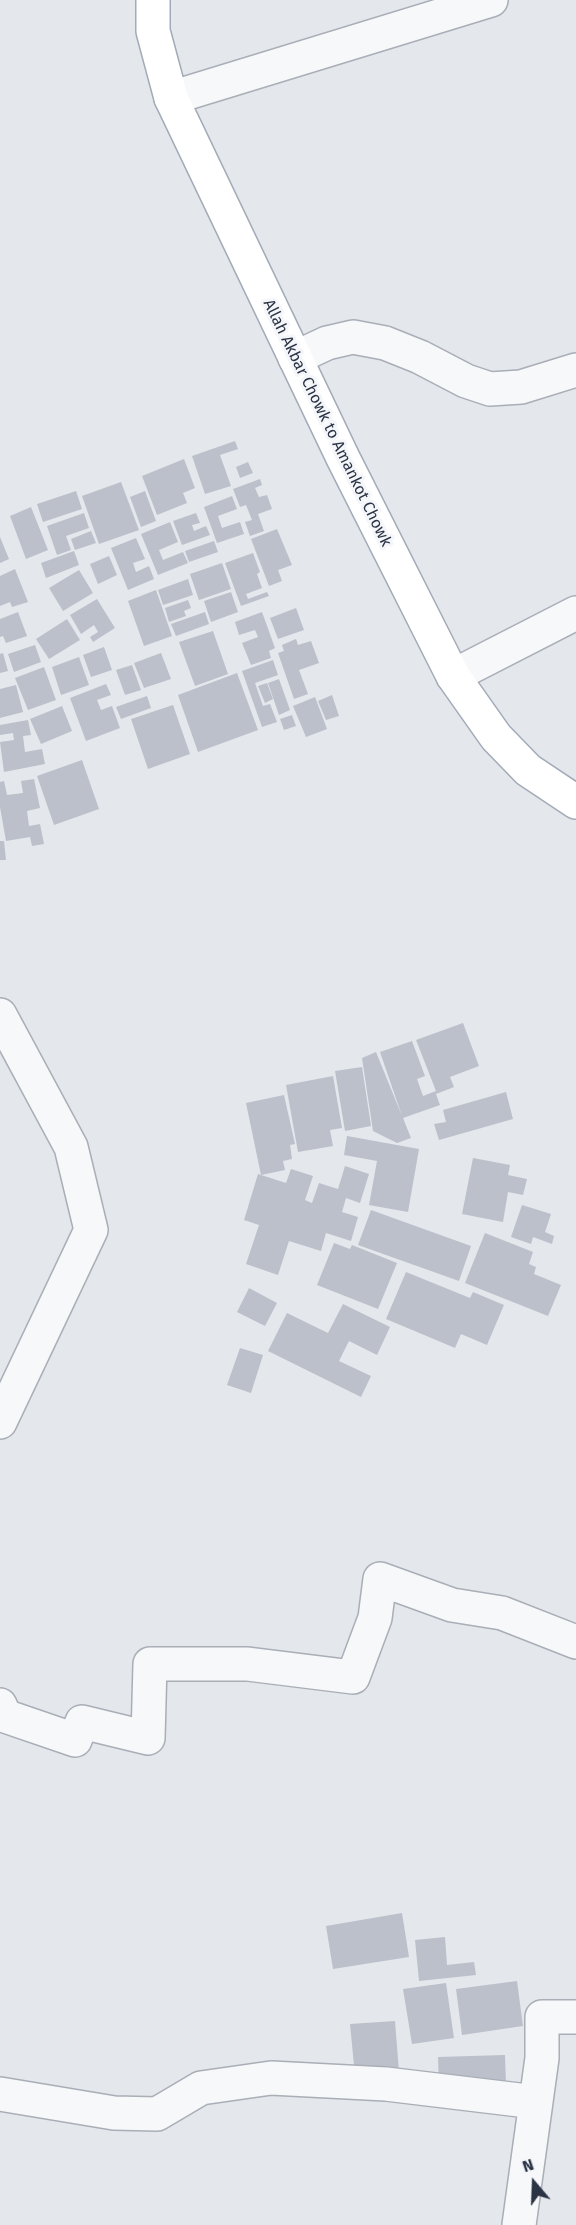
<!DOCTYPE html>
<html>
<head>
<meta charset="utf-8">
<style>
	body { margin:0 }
	#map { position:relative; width:576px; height:2225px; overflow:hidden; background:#e4e7ec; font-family:"Fira Sans",sans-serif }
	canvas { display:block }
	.north { position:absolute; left:504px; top:2153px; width:60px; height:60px; -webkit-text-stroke:4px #f4f6f9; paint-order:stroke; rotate:341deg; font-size:16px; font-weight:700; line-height:24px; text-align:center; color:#2b3445 }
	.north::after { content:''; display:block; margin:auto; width:21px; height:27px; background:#2b3445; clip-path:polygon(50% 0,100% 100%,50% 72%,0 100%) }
</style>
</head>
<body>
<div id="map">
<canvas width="576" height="2225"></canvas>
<div class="north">N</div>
</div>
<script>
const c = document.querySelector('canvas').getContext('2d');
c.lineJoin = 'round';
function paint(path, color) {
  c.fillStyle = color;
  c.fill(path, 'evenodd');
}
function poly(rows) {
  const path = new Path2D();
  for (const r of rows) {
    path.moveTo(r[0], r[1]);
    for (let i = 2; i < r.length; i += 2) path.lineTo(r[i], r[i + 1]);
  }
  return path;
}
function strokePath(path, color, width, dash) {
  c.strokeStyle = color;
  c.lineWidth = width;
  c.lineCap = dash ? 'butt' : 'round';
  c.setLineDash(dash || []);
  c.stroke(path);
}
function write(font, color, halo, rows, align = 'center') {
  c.font = font + ' "Fira Sans",sans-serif';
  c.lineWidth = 6;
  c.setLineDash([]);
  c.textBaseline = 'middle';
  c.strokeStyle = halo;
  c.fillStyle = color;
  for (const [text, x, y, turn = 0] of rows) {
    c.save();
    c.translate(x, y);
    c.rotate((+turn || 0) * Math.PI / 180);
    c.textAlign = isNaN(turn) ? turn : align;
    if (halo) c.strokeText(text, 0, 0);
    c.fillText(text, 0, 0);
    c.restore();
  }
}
paint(poly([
	[235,441,238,449,220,455,231,486,205,494,192,456],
	[184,459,195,488,183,493,187,503,157,515,142,476],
	[248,462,253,473,240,478,236,467],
	[260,479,262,485,255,488,259,497,267,495,272,509,258,514,264,531,250,536,245,522,252,520,246,505,240,507,233,489],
	[121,482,139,530,99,544,82,496],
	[76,491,82,509,43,522,37,504],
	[145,491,156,521,141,527,130,497],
	[232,496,237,509,218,516,222,528,240,522,244,534,217,543,204,507],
	[31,507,48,550,26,559,10,516],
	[84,513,89,528,66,536,71,550,57,555,47,526],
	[196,513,200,523,192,525,194,531,206,526,210,535,182,545,173,521],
	[170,522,178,542,159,550,163,560,183,552,188,563,158,575,141,534],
	[277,529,292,565,278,570,282,581,269,586,251,539],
	[91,531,96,543,75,550,71,539],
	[0,537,9,559,0,563],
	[136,538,145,559,133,563,136,572,149,566,154,579,128,590,111,548],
	[214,541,218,552,189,562,185,551],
	[74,551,79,565,46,578,41,563],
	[253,553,260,572,257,574,262,588,246,594,248,599,267,592,269,596,241,606,225,563],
	[109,556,117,575,98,584,90,564],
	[222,563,231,589,199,600,190,574],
	[15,569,28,602,12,607,10,602,0,606,0,576],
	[79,570,93,593,63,611,49,588],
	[188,579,193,595,163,605,158,590],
	[156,590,172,636,144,646,128,601],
	[231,592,238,612,211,622,204,601],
	[97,599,115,628,93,642,90,637,98,632,94,625,81,634,70,615],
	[188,600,191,608,184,611,186,616,169,622,165,608],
	[296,608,304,630,278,639,270,618],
	[18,612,27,636,6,643,3,636,0,637,0,619],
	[205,612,209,624,176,636,171,624],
	[262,612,275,648,269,651,271,658,251,665,242,643,258,637,255,630,239,635,235,622],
	[67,619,80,640,49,659,36,639],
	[213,631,228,674,195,686,179,642],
	[296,639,298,645,311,641,319,663,299,670,308,694,294,699,278,653,284,651,282,645],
	[35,645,41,662,14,672,8,654],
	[104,647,112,670,91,677,83,655],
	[3,653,8,671,0,673,0,654],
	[161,653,171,679,144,688,134,663],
	[79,657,89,685,61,695,52,667],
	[273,660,278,675,255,683,263,706,270,704,277,722,262,727,242,671],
	[132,665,141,690,125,695,116,670],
	[44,667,56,700,28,710,15,678],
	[237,673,258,730,198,752,178,695],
	[279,679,290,710,279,715,268,683],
	[267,683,273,699,265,703,258,686],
	[106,684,111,695,97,700,101,710,112,706,120,728,86,741,70,698],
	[16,685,23,712,0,718,0,689],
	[332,695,339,716,326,720,318,701],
	[147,696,151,708,121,719,116,707],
	[315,697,327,729,306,737,293,706],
	[173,705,190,754,148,769,131,719],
	[62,706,72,731,41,744,30,719],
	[292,715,296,726,284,730,280,719],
	[28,720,31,735,23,736,25,752,42,749,45,764,4,772,0,742,14,740,13,733,0,735,0,725],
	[82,760,99,809,54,825,37,776],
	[34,779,40,808,27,811,29,826,40,824,44,844,32,846,30,837,6,841,0,807,0,782,4,781,7,795,23,793,21,781],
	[0,841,4,841,6,860,0,860],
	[463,1023,479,1066,450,1077,454,1087,436,1094,440,1105,403,1118,411,1138,397,1143,373,1131,362,1058,376,1052,402,1116,380,1052,412,1041,425,1076,417,1079,423,1096,436,1091,416,1040],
	[362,1067,371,1126,345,1131,335,1071],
	[333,1076,342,1128,330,1130,333,1146,298,1152,286,1085],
	[506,1092,513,1119,439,1140,434,1124,446,1122,443,1110],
	[284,1095,295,1144,290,1145,292,1159,283,1161,285,1170,261,1175,246,1103],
	[347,1136,419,1149,408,1212,369,1205,377,1161,344,1155],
	[473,1158,510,1165,508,1175,527,1179,523,1195,508,1192,503,1222,462,1214],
	[345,1166,369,1174,360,1203,346,1198,342,1212,358,1217,351,1241,326,1233,321,1251,289,1241,278,1275,246,1264,259,1225,244,1220,258,1174,286,1183,291,1169,313,1176,305,1200,312,1203,319,1183,338,1189],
	[522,1205,551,1214,545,1232,554,1236,552,1244,533,1237,531,1244,511,1237],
	[371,1210,471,1246,459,1281,358,1245],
	[485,1233,533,1252,529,1264,536,1267,534,1274,561,1285,548,1316,465,1283],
	[334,1243,350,1249,352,1245,397,1263,378,1309,317,1285],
	[406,1272,470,1298,473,1292,504,1305,487,1345,461,1334,455,1348,386,1319],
	[249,1288,277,1303,265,1326,237,1312],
	[343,1304,390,1327,377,1355,349,1341,339,1361,371,1376,361,1397,268,1351,287,1313,328,1333],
	[240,1348,263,1355,251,1393,227,1385],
	[402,1913,409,1957,333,1969,326,1926],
	[445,1937,447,1965,474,1962,476,1975,419,1981,415,1940],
	[517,1981,523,2026,462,2035,456,1989],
	[446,1983,454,2038,412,2044,403,1989],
	[395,2021,399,2072,355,2076,350,2024],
	[505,2055,506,2085,439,2088,438,2057]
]), '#bbc0ca');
const minor = poly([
	[171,98,491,0],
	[295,358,327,343,353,337,385,343,420,357,466,381,490,389,521,387,576,370],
	[453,676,576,613],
	[0,1015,71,1147,91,1230,0,1422],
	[0,1705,5,1716,75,1740,82,1722,148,1738,150,1664,248,1664,353,1677,375,1618,380,1579,452,1605,502,1613,576,1642],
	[0,2094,114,2113,157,2114,201,2088,271,2078,386,2084,536,2102],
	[519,2225,542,2058,542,2017,576,2017]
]);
const major = poly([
	[153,0,153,31,171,98,343,458,453,676,496,737,528,770,576,802]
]);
strokePath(minor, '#a9aeb7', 36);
strokePath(major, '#a3abb8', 36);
strokePath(minor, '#f7f8fa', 33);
strokePath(major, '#fff', 33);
write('16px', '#2b3445', '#f4f6f9', [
	["Allah Akbar Chowk to Amankot Chowk",327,423,64]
]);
</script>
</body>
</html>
